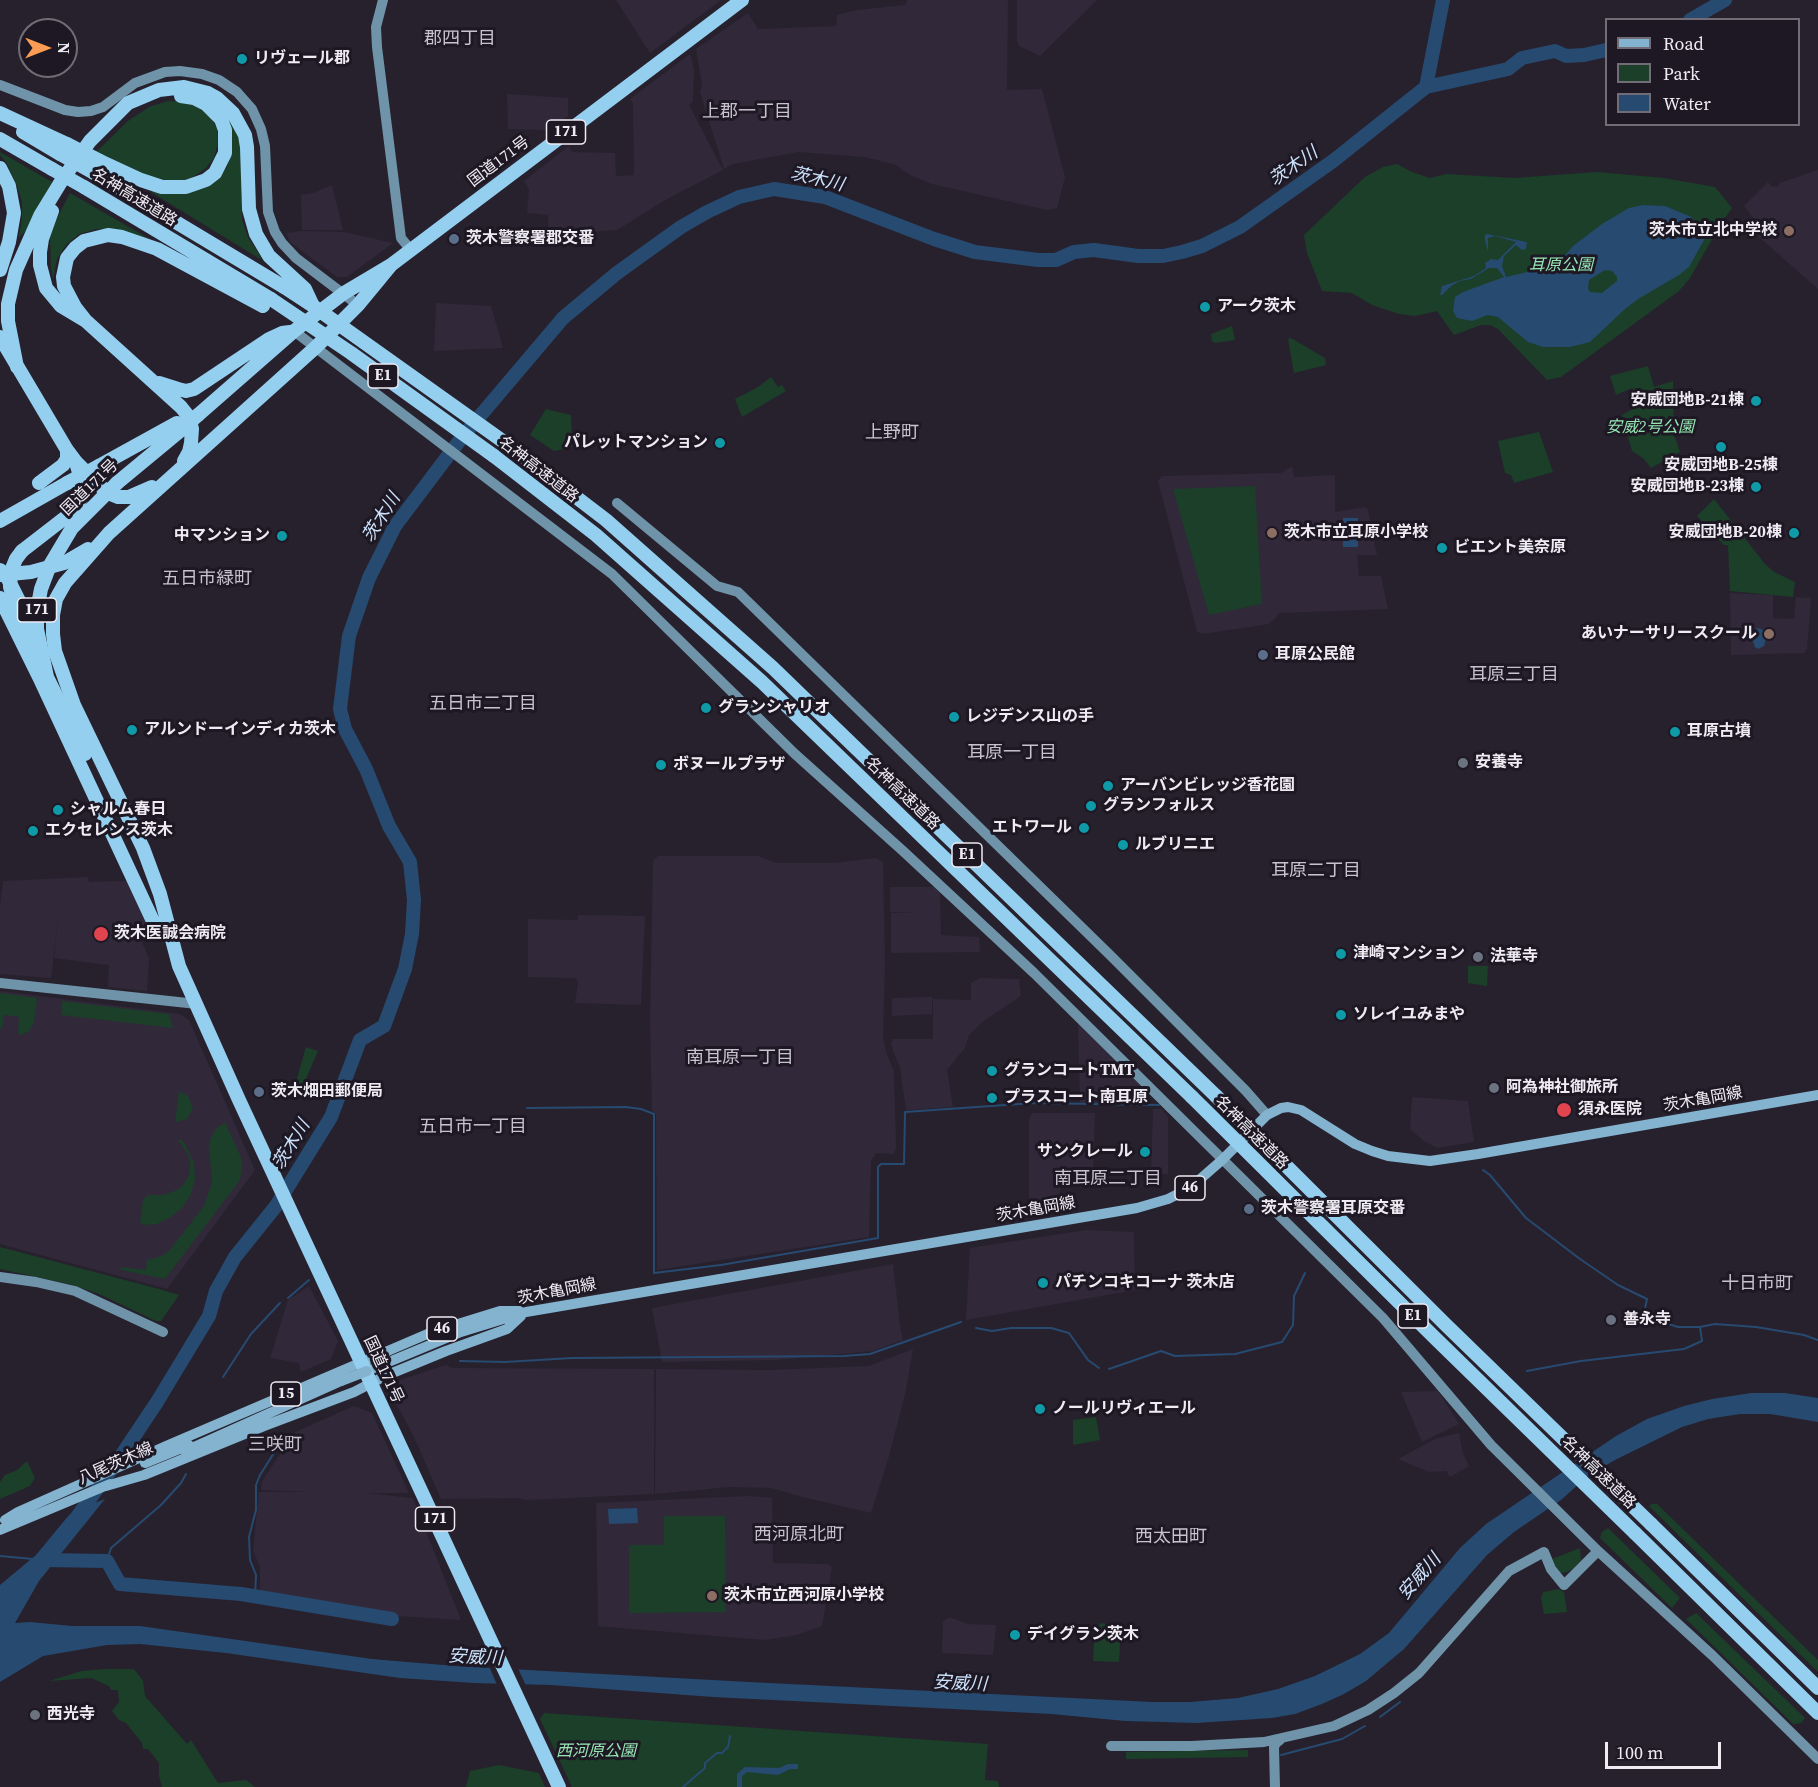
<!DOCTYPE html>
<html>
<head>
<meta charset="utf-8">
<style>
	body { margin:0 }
	#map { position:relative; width:1818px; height:1787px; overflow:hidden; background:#27212d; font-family:"Source Serif 4",serif }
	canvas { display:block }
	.legend { position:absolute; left:1605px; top:18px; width:195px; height:108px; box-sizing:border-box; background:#1d1823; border:2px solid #716c76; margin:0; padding:8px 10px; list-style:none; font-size:18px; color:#efebf3 }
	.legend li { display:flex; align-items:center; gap:12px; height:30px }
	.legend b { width:30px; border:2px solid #716c76 }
	.north { position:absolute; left:18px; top:18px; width:60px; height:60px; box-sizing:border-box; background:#1d1823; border:2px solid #716c76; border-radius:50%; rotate:90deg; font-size:16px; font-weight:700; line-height:24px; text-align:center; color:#efebf3 }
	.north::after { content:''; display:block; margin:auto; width:21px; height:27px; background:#fc9d53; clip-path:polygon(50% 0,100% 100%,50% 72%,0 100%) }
	.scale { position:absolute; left:1605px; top:1742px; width:116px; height:27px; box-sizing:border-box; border:3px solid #efebf3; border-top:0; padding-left:8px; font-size:18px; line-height:21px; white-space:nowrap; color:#efebf3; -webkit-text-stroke:4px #1d1823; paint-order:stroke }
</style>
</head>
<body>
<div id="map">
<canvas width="1818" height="1787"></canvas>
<ul class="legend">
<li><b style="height:8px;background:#83b3ce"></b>Road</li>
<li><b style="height:16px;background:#1b3f29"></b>Park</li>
<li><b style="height:16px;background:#274a70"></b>Water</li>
</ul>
<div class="north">N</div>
<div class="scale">100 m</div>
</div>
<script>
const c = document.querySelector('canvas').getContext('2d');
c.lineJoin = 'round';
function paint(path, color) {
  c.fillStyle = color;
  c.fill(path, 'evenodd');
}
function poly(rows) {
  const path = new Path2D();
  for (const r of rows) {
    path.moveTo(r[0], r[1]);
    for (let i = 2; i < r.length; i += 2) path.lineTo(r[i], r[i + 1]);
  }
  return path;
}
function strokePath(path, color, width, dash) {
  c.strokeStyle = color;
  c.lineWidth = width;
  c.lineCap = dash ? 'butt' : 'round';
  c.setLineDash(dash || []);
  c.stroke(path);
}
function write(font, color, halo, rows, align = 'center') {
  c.font = font + ' "Source Serif 4","Noto Sans JP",serif';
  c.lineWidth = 6;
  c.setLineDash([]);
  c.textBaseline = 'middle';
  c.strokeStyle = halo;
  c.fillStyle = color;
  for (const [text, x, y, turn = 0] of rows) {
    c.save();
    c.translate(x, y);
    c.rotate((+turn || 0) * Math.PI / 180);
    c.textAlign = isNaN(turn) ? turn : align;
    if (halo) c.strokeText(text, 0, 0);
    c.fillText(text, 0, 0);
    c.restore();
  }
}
paint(poly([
	[616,0,721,0,650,53],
	[908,0,1008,0,1007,90,1042,89,1065,177,1057,208,1047,210,932,184,910,175,894,164,864,157,798,152,733,164,724,169,700,92,702,85,696,49,748,13,758,29,836,26,837,15,857,10,905,5],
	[1017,0,1097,0,1040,56,1019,46,1017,41],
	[690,54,694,69,693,101,689,105,723,170,667,199,617,230,549,235,548,215,527,213,529,189,524,181,569,146,572,152,615,153,616,176,634,175,633,103,630,99],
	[507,94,568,98,568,116,549,130,508,129],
	[1818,170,1818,289,1759,237,1759,225,1744,206,1768,182,1771,186,1777,187,1780,183],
	[332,185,343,230,302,230,301,195,313,193],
	[302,231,344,232,393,243,347,277,337,277,290,242,286,233],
	[436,303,491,306,503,348,434,351],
	[1292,466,1294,477,1335,475,1335,512,1366,507,1368,510,1377,555,1357,555,1359,576,1381,576,1388,609,1280,613,1269,624,1202,634,1197,631,1158,481,1162,476,1281,473],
	[1730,593,1773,595,1773,618,1794,619,1796,597,1811,598,1807,649,1804,653,1731,655],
	[658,856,758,856,776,863,834,863,876,858,883,862,885,964,883,1038,886,1052,894,1071,896,1149,893,1154,876,1153,871,1161,869,1237,657,1270,656,1114,652,1110,650,1022,653,861],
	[88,877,89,882,127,881,150,932,140,937,149,959,147,991,108,987,109,965,54,958,58,918,51,978,0,974,0,906,3,881],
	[890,887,934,887,940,893,941,935,979,937,980,952,891,953,891,913,916,912,890,912],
	[578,915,645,916,641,1005,575,1003,578,982,575,978,528,977,528,919,578,920],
	[980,978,1019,979,1021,996,985,1020,969,1035,965,1048,947,1070,953,1107,906,1110,900,1068,891,1045,893,1039,933,1039,933,999,971,1000,971,983],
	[0,991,180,1014,189,1020,255,1170,167,1289,0,1244],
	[932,997,932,1014,892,1016,892,998],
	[1078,1023,1148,1093,1147,1103,1080,1103],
	[1412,1097,1468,1101,1474,1142,1437,1148,1424,1141,1410,1129],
	[1153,1109,1162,1109,1168,1117,1168,1174,1151,1174],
	[1032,1113,1095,1113,1093,1171,1060,1170,1060,1208,1029,1216,1029,1119],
	[1086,1230,1134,1232,1135,1290,966,1320,970,1248],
	[893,1264,900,1326,903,1340,873,1351,776,1360,662,1362,652,1308],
	[309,1286,338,1341,331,1359,301,1372,299,1363,270,1358,288,1300],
	[913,1349,906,1390,889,1456,871,1513,803,1497,771,1488,729,1487,655,1494,656,1369,769,1370,869,1366],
	[446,1365,453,1368,654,1369,654,1494,526,1500,518,1498,441,1499,414,1437,393,1398,400,1380],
	[1438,1391,1459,1424,1422,1442,1401,1392],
	[354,1406,372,1413,409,1493,367,1493,413,1498,461,1620,398,1616,260,1594,260,1567,253,1551,259,1492,309,1492,261,1490,262,1481,295,1432],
	[1459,1433,1463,1454,1469,1466,1450,1477,1446,1471,1429,1472,1398,1459,1435,1439],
	[748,1496,772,1498,773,1563,827,1564,832,1567,822,1626,797,1635,765,1640,598,1626,596,1503],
	[949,1617,968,1624,996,1625,993,1655,942,1653,943,1622]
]), '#31283a');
paint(poly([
	[168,101,185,102,199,107,212,119,217,129,218,143,214,158,205,169,191,178,179,183,162,182,96,152,128,121,149,107],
	[219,108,233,122,240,140,243,160,241,184,242,220,248,237,261,257,260,259,151,192,153,190,186,193,206,187,219,178,227,167,232,152,232,138,228,124],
	[0,152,52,182,26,231,19,237,22,218,22,202,17,186,7,164,0,155],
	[1397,164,1412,172,1430,178,1446,174,1514,178,1597,172,1664,178,1715,187,1732,208,1722,222,1690,278,1679,291,1561,377,1547,380,1498,329,1490,325,1481,325,1454,335,1437,311,1415,316,1399,314,1372,305,1352,293,1322,291,1307,253,1304,235,1365,177,1383,167],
	[70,193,148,238,146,241,131,233,114,229,97,229,79,234,66,245,57,259,53,279,51,269,50,236,56,220],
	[1232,326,1235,340,1215,343,1212,341,1211,334],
	[1291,338,1325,358,1326,365,1294,373,1288,339],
	[1648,366,1654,387,1673,381,1674,434,1680,452,1651,468,1643,458,1632,451,1622,415,1641,404,1632,388,1616,395,1610,376],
	[771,377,778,387,782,385,786,391,742,417,735,399,758,387],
	[546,409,571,415,572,447,554,451,530,435],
	[1539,432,1553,472,1514,483,1511,475,1505,473,1498,441],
	[1255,486,1262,604,1209,615,1173,489],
	[1714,499,1765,564,1774,572,1795,582,1793,597,1730,591,1728,545,1724,545,1697,516],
	[1468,966,1488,966,1487,986,1468,983],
	[0,993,37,998,34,1023,28,1032,20,1035,18,1033,19,1017,4,1015,2,1029,0,1029],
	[62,1001,169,1014,173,1028,61,1015],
	[306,1047,318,1051,302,1088,295,1085],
	[179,1091,188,1096,193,1108,187,1119,175,1122],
	[225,1122,241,1157,242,1167,240,1180,165,1279,121,1270,120,1267,146,1270,147,1260,162,1256,169,1251,204,1206,212,1182,209,1148,210,1140,215,1130],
	[178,1140,182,1140,186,1146,194,1163,195,1179,191,1194,183,1207,171,1217,157,1224,143,1225,140,1222,143,1200,148,1195,163,1195,177,1190,184,1184,189,1175,190,1166,189,1156],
	[0,1247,159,1289,179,1295,161,1321,156,1321,97,1293,69,1284,0,1269],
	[1096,1417,1100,1440,1073,1445,1073,1420],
	[27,1461,35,1478,30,1486,0,1499,0,1482,5,1475,17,1470],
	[1652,1504,1657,1504,1818,1660,1818,1672,1649,1506],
	[664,1516,725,1516,726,1612,629,1613,629,1545,664,1545],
	[1608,1528,1680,1598,1672,1608,1600,1538,1602,1532],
	[1580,1548,1581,1560,1574,1568,1567,1572,1561,1573,1557,1571,1552,1559],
	[1559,1589,1564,1592,1567,1612,1544,1614,1541,1598,1543,1592],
	[1696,1613,1805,1718,1801,1723,1793,1724,1686,1619],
	[1100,1623,1121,1626,1119,1662,1093,1661,1094,1640],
	[104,1669,134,1669,143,1681,145,1696,187,1744,191,1740,218,1783,246,1780,255,1787,162,1787,159,1776,159,1763,148,1749,143,1749,142,1743,126,1723,119,1720,112,1711,119,1702,118,1690,111,1690,109,1686,91,1678,49,1681,82,1671],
	[544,1713,988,1744,985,1780,998,1781,999,1787,572,1787,540,1719],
	[1248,1750,1248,1757,1126,1759,1126,1752],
	[499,1765,539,1773,545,1787,466,1787,470,1771]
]), '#1b3f29');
paint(poly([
	[1643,205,1665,206,1689,216,1693,218,1691,221,1688,219,1685,223,1693,230,1697,227,1695,225,1698,222,1704,229,1704,240,1689,267,1679,275,1638,299,1625,309,1590,342,1570,347,1543,347,1528,342,1498,317,1488,315,1472,321,1457,318,1453,311,1455,297,1463,292,1504,277,1497,268,1489,268,1471,279,1460,281,1451,286,1442,295,1440,295,1442,286,1474,276,1486,268,1485,263,1490,260,1485,240,1485,235,1487,234,1527,242,1526,249,1522,250,1516,245,1504,256,1502,266,1506,277,1527,272,1554,260,1562,259,1573,246,1602,224,1629,208],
	[1495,236,1516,242,1498,260,1490,259,1488,252,1488,238],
	[1605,270,1612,271,1617,277,1617,281,1602,293,1590,292,1588,288,1589,280],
	[1343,518,1358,518,1358,547,1343,547],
	[1757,628,1764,630,1767,635,1764,646,1758,649,1755,647,1752,639,1752,633],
	[1751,1393,1785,1393,1818,1398,1818,1422,1770,1414,1740,1414,1708,1419,1682,1427,1617,1459,1590,1474,1561,1500,1514,1532,1487,1555,1404,1649,1366,1681,1344,1694,1322,1704,1295,1714,1272,1718,1196,1723,1125,1721,1052,1714,713,1697,551,1685,474,1683,400,1678,226,1653,140,1644,107,1645,43,1656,0,1682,0,1585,36,1555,69,1515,87,1509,87,1506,105,1499,39,1581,15,1623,30,1622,72,1626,140,1626,372,1659,455,1666,749,1682,1152,1702,1190,1702,1238,1698,1278,1689,1315,1676,1360,1654,1389,1633,1460,1548,1486,1524,1616,1436,1647,1419,1684,1406,1712,1399],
	[637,1508,638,1523,609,1524,608,1509],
	[788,1764,798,1764,798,1769,790,1769,778,1775,747,1772,742,1776,742,1787,737,1787,737,1774,745,1767,779,1768]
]), '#274a70');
paint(poly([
	[488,1664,517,1666,527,1688,498,1687]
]), '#27212d');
strokePath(poly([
	[527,1108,626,1107,641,1109,654,1114,654,1273,721,1265,878,1238,878,1167,881,1164,904,1164,905,1112,1034,1103,1159,1105],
	[1483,1170,1490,1175,1526,1218,1580,1259,1618,1285,1647,1299,1645,1308,1659,1321,1678,1327,1700,1327,1715,1324,1756,1327,1804,1335,1818,1340],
	[288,1298,309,1280],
	[976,1328,992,1331,1011,1328,1051,1328,1069,1333,1088,1360,1099,1368],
	[460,1361,505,1362,572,1358,843,1356,870,1354,961,1322],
	[1109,1369,1161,1351,1175,1356,1235,1354,1282,1342,1293,1325,1294,1296,1305,1273],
	[1527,1371,1581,1361,1684,1349,1702,1341,1700,1327],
	[223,1377,251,1334,280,1303],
	[0,1556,33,1559],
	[107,1561,111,1548,161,1505,181,1483,186,1474],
	[255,1596,256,1575,250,1560,249,1537,256,1510,256,1485,260,1475,284,1437],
	[1380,1717,1400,1702],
	[1281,1755,1342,1739,1365,1726],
	[683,1787,705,1768,705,1763,717,1753,722,1753,728,1747,730,1736]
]), '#274a70', 2);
strokePath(poly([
	[1690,20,1725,0],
	[1426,87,1443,0],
	[71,1525,121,1456,157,1402,209,1316,216,1291,235,1257,276,1206,331,1117,360,1040,384,1026,405,969,412,934,414,900,410,862,389,826,366,769,345,729,340,709,349,636,369,578,395,526,463,436,563,318,617,273,681,227,707,212,739,197,774,189,825,197,934,239,975,252,1038,260,1056,260,1074,252,1094,250,1138,256,1163,256,1182,252,1202,246,1240,227,1333,161,1426,87,1508,69,1522,58,1555,51,1566,56,1584,55,1606,50],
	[44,1560,107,1561,120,1584,241,1594,392,1619]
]), '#274a70', 14);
strokePath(poly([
	[383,0,376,27,377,47,401,238,410,249],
	[0,85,65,110,78,112,91,111,103,107,135,83,165,72,180,71,202,74,219,80,237,92,252,109,261,129,265,146,268,212,275,232,282,243,296,258,358,305],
	[294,331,612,574,795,754,903,851,1034,973,1383,1318,1491,1445,1598,1551,1713,1656,1818,1759],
	[617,503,717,586,738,592,1110,955,1246,1091,1267,1115],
	[0,983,197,1004],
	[0,1277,36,1282,75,1291,163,1332],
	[1111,1746,1192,1746,1264,1742,1334,1726,1368,1710,1394,1693,1419,1673,1509,1571,1544,1552,1551,1569,1564,1585,1598,1551],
	[1275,1787,1274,1747,1276,1743,1280,1740]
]), '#6f94a9', 10);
strokePath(poly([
	[367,1371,461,1332,526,1312,1137,1208,1168,1199,1190,1188,1222,1160,1267,1115,1281,1108,1288,1107,1301,1110,1355,1144,1372,1151,1388,1156,1430,1161,1478,1154,1818,1095],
	[185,1451,341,1381],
	[145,1463,189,1445],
	[106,1486,144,1475,264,1426,354,1392,385,1376,446,1351,507,1329,521,1316],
	[5,1520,18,1512,166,1446,432,1332,500,1311,520,1311],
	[0,1530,110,1484]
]), '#83b3ce', 10);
strokePath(poly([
	[0,113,67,144],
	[23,132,60,154],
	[0,139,52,169],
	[100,161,141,180,162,187,186,187,206,180,215,173,225,153,225,130,221,119,206,104,194,98,181,96],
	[0,168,9,186,14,213,9,242,0,270],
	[94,173,284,287],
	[84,187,271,299],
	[52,211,42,239,40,252,40,265,46,288,61,306,86,321],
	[391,265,358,305,316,347,109,533,65,583,56,599,53,615,53,634,55,651,74,705,143,848,160,894,179,966,239,1100,559,1787],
	[0,337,67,450,76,462,96,482,108,493,118,497,129,497,152,487],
	[17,367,8,321,8,304,16,270,40,216,62,180,90,141,128,103,159,90,184,87,208,93,217,98,233,113,245,135,247,147,249,209,256,234,269,256,305,289,313,306],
	[159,383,178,389,186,391,194,389,269,339,282,333,290,332],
	[198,415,294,331,344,293,391,265,742,0],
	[504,442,606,520,773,668,1216,1096],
	[494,456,596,535,762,682,1192,1097],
	[184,461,189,452,191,443,192,429,189,417,181,407,86,321,75,307,64,286,63,277,67,258,75,248,84,241,108,235,122,237,157,249,263,306],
	[99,466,177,423],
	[39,483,63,465,67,459,67,450],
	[117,483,181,430],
	[0,521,67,483],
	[22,551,75,510,82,497,83,484,77,466],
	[0,570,6,575,38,639],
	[0,575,31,572,64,563,88,549],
	[0,598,40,679,159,934],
	[1651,1524,1818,1688],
	[1635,1533,1818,1713]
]), '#95cff0', 14);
strokePath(poly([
	[341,1381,367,1371]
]), '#83b3ce', 10);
strokePath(poly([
	[67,144,100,161],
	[60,154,94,173],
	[52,169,84,187],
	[284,287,313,306,504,442],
	[271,299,351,353,494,456],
	[181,430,198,415],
	[67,483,99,466],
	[22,551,16,559,11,571,10,587,19,617,36,653],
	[85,754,47,677,37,629,37,610,41,589,50,565,72,528,117,483],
	[1216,1096,1446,1325,1651,1524],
	[1192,1097,1434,1337,1635,1533]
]), '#95cff0', 14);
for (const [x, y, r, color] of [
	[242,59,6,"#0f9aa8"],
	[1789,231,6,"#8d6e63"],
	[454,239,6,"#5c6f8a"],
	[1205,307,6,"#0f9aa8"],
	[1756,401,6,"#0f9aa8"],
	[720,443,6,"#0f9aa8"],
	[1721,447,6,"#0f9aa8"],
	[1756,487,6,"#0f9aa8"],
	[1272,533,6,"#8d6e63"],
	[1794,533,6,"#0f9aa8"],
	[282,536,6,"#0f9aa8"],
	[1442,548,6,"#0f9aa8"],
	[1769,634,6,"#8d6e63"],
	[1263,655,6,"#5c6f8a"],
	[706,708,6,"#0f9aa8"],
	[954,717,6,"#0f9aa8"],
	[132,730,6,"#0f9aa8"],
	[1675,732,6,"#0f9aa8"],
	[1463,763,6,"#6b7280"],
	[661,765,6,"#0f9aa8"],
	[1108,786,6,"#0f9aa8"],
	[1091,806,6,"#0f9aa8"],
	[58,810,6,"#0f9aa8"],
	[1084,828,6,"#0f9aa8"],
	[33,831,6,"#0f9aa8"],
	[1123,845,6,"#0f9aa8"],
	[101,934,8,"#e0444e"],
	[1341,954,6,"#0f9aa8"],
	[1478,957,6,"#6b7280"],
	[1341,1015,6,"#0f9aa8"],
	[992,1071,6,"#0f9aa8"],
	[1494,1088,6,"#6b7280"],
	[259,1092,6,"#5c6f8a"],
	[992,1098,6,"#0f9aa8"],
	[1564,1110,8,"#e0444e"],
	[1145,1152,6,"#0f9aa8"],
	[1249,1209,6,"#5c6f8a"],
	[1043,1283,6,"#0f9aa8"],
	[1611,1320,6,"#6b7280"],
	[1040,1409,6,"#0f9aa8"],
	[712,1596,6,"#8d6e63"],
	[1015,1635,6,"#0f9aa8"],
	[35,1715,6,"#6b7280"]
]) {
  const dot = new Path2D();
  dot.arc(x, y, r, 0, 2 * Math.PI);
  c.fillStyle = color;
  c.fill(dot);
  strokePath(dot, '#1d1823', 2);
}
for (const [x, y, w] of [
	[566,132,39],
	[383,376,30],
	[37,610,39],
	[967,855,30],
	[1190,1188,30],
	[1413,1316,30],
	[442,1329,30],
	[286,1394,30],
	[435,1519,39]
]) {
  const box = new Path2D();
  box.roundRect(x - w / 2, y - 12, w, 24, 4.5);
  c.fillStyle = '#1d1823';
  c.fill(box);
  strokePath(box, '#efebf3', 1.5);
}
write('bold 15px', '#efebf3', null, [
	["171",566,132],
	["E1",383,376],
	["171",37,610],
	["E1",967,855],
	["46",1190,1188],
	["E1",1413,1316],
	["46",442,1329],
	["15",286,1394],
	["171",435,1519]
]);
write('bold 16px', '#efebf3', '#1d1823', [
	["リヴェール郡",254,59],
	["茨木市立北中学校",1777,231,"right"],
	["茨木警察署郡交番",466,239],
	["アーク茨木",1217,307],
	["安威団地B-21棟",1744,401,"right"],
	["パレットマンション",708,443,"right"],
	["安威団地B-25棟",1721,466,"center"],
	["安威団地B-23棟",1744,487,"right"],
	["茨木市立耳原小学校",1284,533],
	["安威団地B-20棟",1782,533,"right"],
	["中マンション",270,536,"right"],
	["ビエント美奈原",1454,548],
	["あいナーサリースクール",1757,634,"right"],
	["耳原公民館",1275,655],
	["グランシャリオ",718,708],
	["レジデンス山の手",966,717],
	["アルンドーインディカ茨木",144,730],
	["耳原古墳",1687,732],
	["安養寺",1475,763],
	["ボヌールプラザ",673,765],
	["アーバンビレッジ香花園",1120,786],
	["グランフォルス",1103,806],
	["シャルム春日",70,810],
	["エトワール",1072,828,"right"],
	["エクセレンス茨木",45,831],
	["ルブリニエ",1135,845],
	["茨木医誠会病院",114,934],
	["津崎マンション",1353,954],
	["法華寺",1490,957],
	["ソレイユみまや",1353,1015],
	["グランコートTMT",1004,1071],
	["阿為神社御旅所",1506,1088],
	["茨木畑田郵便局",271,1092],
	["プラスコート南耳原",1004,1098],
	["須永医院",1578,1110],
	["サンクレール",1133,1152,"right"],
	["茨木警察署耳原交番",1261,1209],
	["パチンコキコーナ 茨木店",1055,1283],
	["善永寺",1623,1320],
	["ノールリヴィエール",1052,1409],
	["茨木市立西河原小学校",724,1596],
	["デイグラン茨木",1027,1635],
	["西光寺",47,1715]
], 'left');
write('16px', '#efebf3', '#1d1823', [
	["国道171号",499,162,-37],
	["名神高速道路",134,198,31],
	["名神高速道路",538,470,38],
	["国道171号",90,488,-44],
	["名神高速道路",902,794,44],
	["茨木亀岡線",1703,1100,-10],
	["名神高速道路",1251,1133,45],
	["茨木亀岡線",1036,1210,-10],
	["茨木亀岡線",557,1292,-11],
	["国道171号",383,1370,65],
	["八尾茨木線",116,1464,-24],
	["名神高速道路",1598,1473,44]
]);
write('italic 16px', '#95e4b1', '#1d1823', [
	["耳原公園",1561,266],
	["安威2号公園",1650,428],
	["西河原公園",596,1752]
]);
write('18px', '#c8c1d0', '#1d1823', [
	["郡四丁目",460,39],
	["上郡一丁目",747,112],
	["上野町",892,433],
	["五日市緑町",207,579],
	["耳原三丁目",1514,675],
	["五日市二丁目",483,704],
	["耳原一丁目",1012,753],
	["耳原二丁目",1316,871],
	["南耳原一丁目",740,1058],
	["五日市一丁目",473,1127],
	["南耳原二丁目",1108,1179],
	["十日市町",1757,1284],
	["三咲町",275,1445],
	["西河原北町",799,1535],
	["西太田町",1171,1537]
]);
write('italic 18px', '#cce2fc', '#1d1823', [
	["茨木川",1294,167,-35],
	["茨木川",817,180,13],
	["茨木川",382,518,-58],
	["茨木川",292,1145,-59],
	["安威川",1420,1577,-49],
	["安威川",475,1658,3],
	["安威川",960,1684,3]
]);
</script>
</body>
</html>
